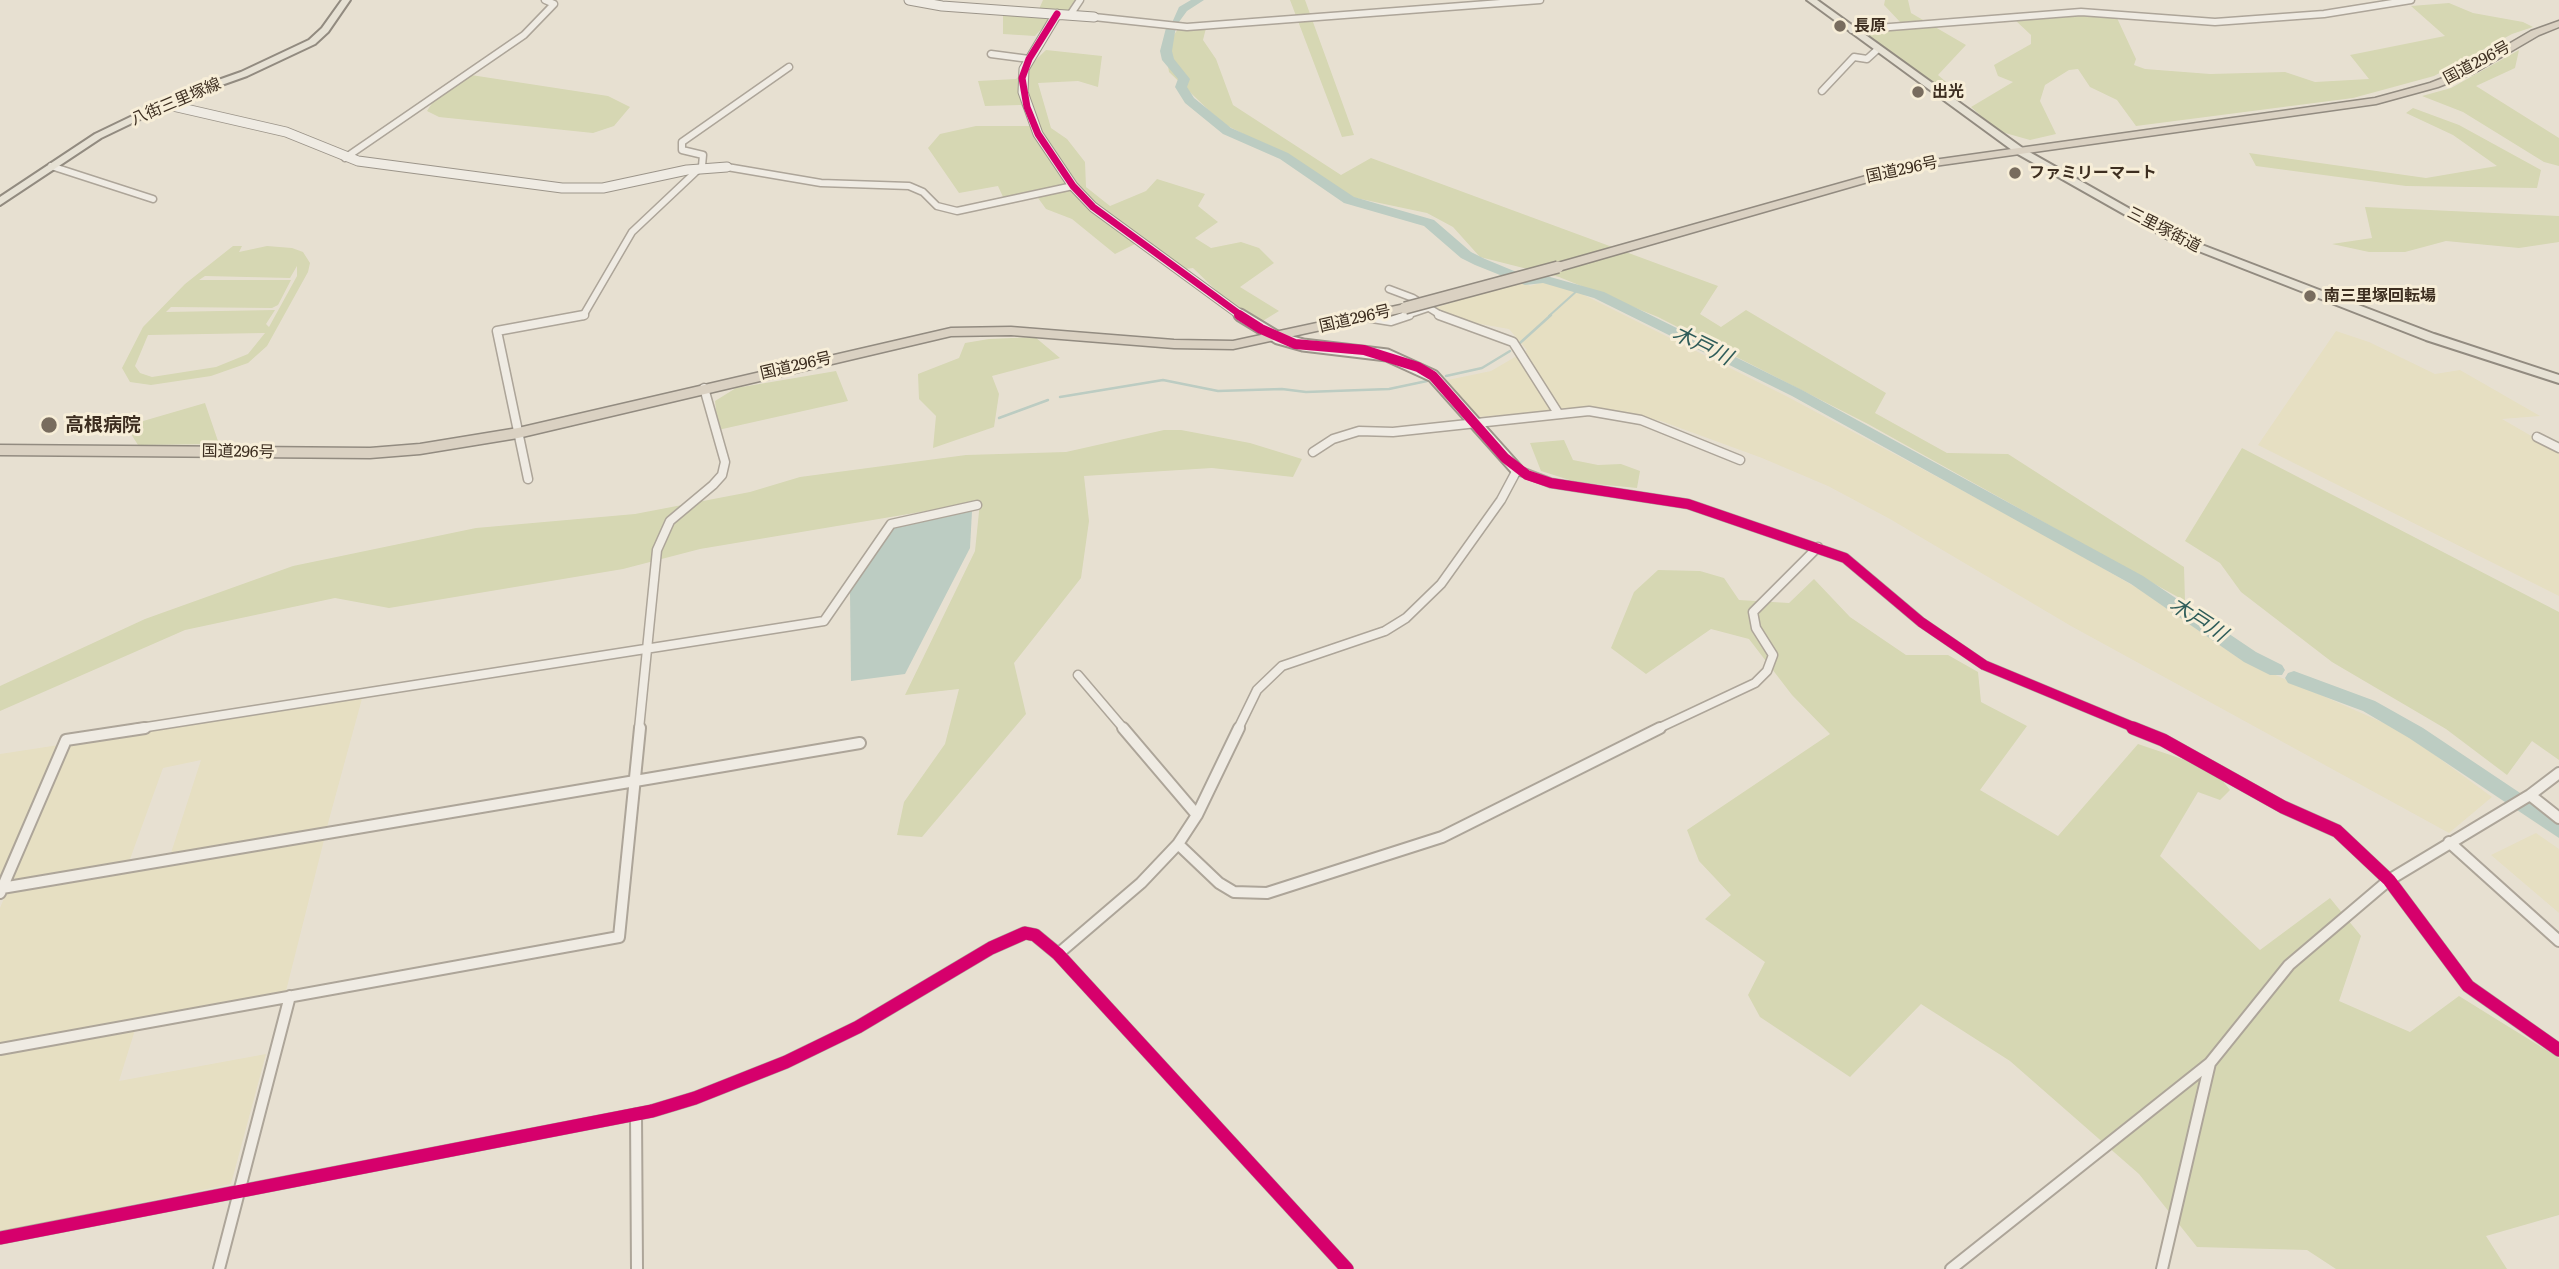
<!DOCTYPE html>
<html>
<head>
<meta charset="utf-8">
<style>
	body { margin:0 }
	canvas { display:block; background:#e7e0d1 }
</style>
</head>
<body>
<canvas width="2559" height="1269"></canvas>
<script>
const c = document.querySelector('canvas').getContext('2d');
c.lineJoin = 'round';
function paint(path, color) {
  c.fillStyle = color;
  c.fill(path, 'evenodd');
}
function poly(rows) {
  const path = new Path2D();
  for (const r of rows) {
    path.moveTo(r[0], r[1]);
    for (let i = 2; i < r.length; i += 2) path.lineTo(r[i], r[i + 1]);
  }
  return path;
}
function strokePath(path, color, width, dash) {
  c.strokeStyle = color;
  c.lineWidth = width;
  c.lineCap = dash ? 'butt' : 'round';
  c.setLineDash(dash || []);
  c.stroke(path);
}
function write(font, color, halo, rows, align = 'center') {
  c.font = font + ' Literata,"Noto Sans JP",serif';
  c.lineWidth = 6;
  c.setLineDash([]);
  c.textBaseline = 'middle';
  c.strokeStyle = halo;
  c.fillStyle = color;
  for (const [text, x, y, turn = 0] of rows) {
    c.save();
    c.translate(x, y);
    c.rotate((+turn || 0) * Math.PI / 180);
    c.textAlign = isNaN(turn) ? turn : align;
    if (halo) c.strokeText(text, 0, 0);
    c.fillText(text, 0, 0);
    c.restore();
  }
}
paint(poly([
	[1523,281,1530,286,1544,282,1572,289,1788,397,2038,531,2151,596,2244,661,2402,731,2492,797,2449,833,2071,626,1890,519,1828,486,1762,458,1661,421,1611,411,1580,409,1477,417,1463,398,1443,381,1491,371,1527,350,1509,329,1463,321,1434,308],
	[2336,331,2369,342,2435,374,2460,370,2540,416,2502,419,2559,452,2559,596,2258,445],
	[363,695,327,827,171,853,201,760,163,768,129,862,10,881,70,742],
	[59,745,0,883,0,754],
	[2536,833,2559,849,2559,913,2491,855],
	[325,836,286,991,0,1043,0,908,7,891],
	[135,1030,119,1081,266,1054,231,1184,0,1232,0,1053]
]), '#e6dfc2');
paint(poly([
	[1043,0,1076,0,1070,10,1058,11,1035,36,1003,34,1003,15,1036,16],
	[1290,0,1305,0,1354,135,1342,137],
	[1885,0,1908,0,1911,13,1966,45,1938,75,1952,87,1947,93,1866,36,1901,23,1884,5],
	[2449,3,2473,13,2523,22,2533,27,2512,34,2434,76,2353,98,2136,126,2117,100,2090,87,2078,69,2069,70,2045,85,2040,101,2056,134,2030,140,1998,131,1971,107,2013,82,1998,76,1994,65,2031,44,2031,35,2015,20,2094,15,2117,18,2136,59,2134,65,2145,69,2210,74,2285,72,2315,82,2369,79,2350,55,2445,36,2411,6],
	[1206,28,1203,40,1216,59,1233,105,1341,175,1371,158,1718,286,1700,314,1721,327,1746,310,1886,393,1875,413,1947,453,2008,454,2184,567,2185,601,1868,424,1658,317,1559,277,1480,257,1453,227,1427,213,1351,197,1298,162,1222,123,1169,72,1165,48,1178,29],
	[1046,50,1102,56,1098,87,1078,81,1038,83,1051,128,1067,139,1085,162,1086,187,1110,206,1146,191,1157,179,1205,194,1198,206,1218,222,1195,238,1211,248,1241,242,1259,248,1274,263,1240,287,1279,311,1261,322,1221,295,1193,268,1178,270,1165,262,1145,239,1115,254,1072,219,1046,209,1033,191,1004,199,998,186,959,193,928,148,940,134,976,126,1034,126,1021,105,985,106,978,81,1016,79],
	[2519,50,2515,68,2476,86,2559,138,2559,166,2544,162,2463,112,2422,96,2451,88],
	[471,75,608,96,630,107,614,126,593,133,439,117,427,111,434,100],
	[2413,108,2459,125,2541,170,2537,188,2406,186,2256,166,2249,153,2426,178,2497,166,2453,135,2406,113],
	[2365,207,2559,216,2559,242,2519,248,2446,241,2405,252,2369,252,2332,244,2372,238],
	[233,246,242,246,239,252,267,246,292,248,303,252,310,263,308,272,267,346,248,363,211,376,151,385,130,382,122,368,143,327,185,284],
	[297,266,297,276,269,327,266,324,275,310,166,312,171,307,272,308,278,305,291,280,199,280,205,276,290,278],
	[265,333,248,354,216,367,152,377,140,373,135,366,148,335],
	[1035,337,1060,358,992,376,999,394,994,427,933,448,936,416,919,399,918,374,959,358,965,343,989,339],
	[836,371,848,401,718,430,715,401,736,388],
	[205,403,219,444,138,445,126,426],
	[1164,430,1181,430,1250,443,1302,459,1293,477,1212,468,1084,476,1089,521,1081,578,1014,663,1026,714,922,837,897,835,904,802,945,744,959,689,905,695,975,551,980,502,700,549,623,569,389,608,335,598,185,630,0,711,0,686,145,619,293,566,476,528,635,514,750,492,800,477,966,455,1066,452],
	[1564,440,1573,460,1598,465,1621,464,1640,471,1637,488,1576,482,1541,471,1530,443],
	[2242,448,2559,612,2559,760,2532,741,2507,775,2446,729,2332,662,2241,592,2220,563,2185,541],
	[1658,570,1700,571,1724,578,1739,600,1789,603,1814,579,1850,617,1906,655,1948,655,1978,672,1981,702,2027,726,1980,790,2058,836,2138,744,2194,763,2221,779,2230,790,2220,800,2198,792,2160,856,2260,950,2330,898,2361,936,2339,1001,2410,1032,2459,996,2559,1058,2559,1215,2486,1236,2507,1269,2336,1269,2307,1250,2197,1247,2139,1174,2010,1061,1921,1004,1850,1077,1760,1017,1748,995,1765,962,1705,919,1731,895,1699,861,1687,830,1830,734,1792,695,1749,639,1711,629,1646,674,1611,648,1634,592]
]), '#d6d7b3');
paint(poly([
	[972,511,970,548,905,674,851,681,850,592,895,526]
]), '#bcccc2');
strokePath(poly([
	[1549,316,1579,289]
]), '#bcccc2', 2);
strokePath(poly([
	[1520,343,1551,315],
	[1446,376,1482,368,1510,351],
	[1060,397,1163,380,1218,391,1282,389,1306,392,1389,389,1427,381],
	[999,418,1048,400]
]), '#bcccc2', 2.5);
paint(poly([
	[1191,0,1204,0,1187,11,1176,26,1172,51,1174,59,1190,79,1187,87,1194,98,1231,128,1288,153,1354,197,1434,220,1471,252,1485,259,1531,278,1543,275,1604,292,1802,390,2143,576,2256,652,2282,665,2285,670,2282,675,2270,675,2244,662,2131,584,1792,396,1594,298,1543,283,1525,285,1475,265,1461,258,1424,226,1344,203,1280,159,1223,134,1185,103,1175,87,1178,79,1162,60,1160,51,1166,28,1171,25,1179,7,1191,0],
	[2294,671,2375,701,2423,728,2559,819,2559,838,2409,738,2363,711,2288,683,2285,678,2288,673,2294,671]
]), '#bcccc2');
const streetFar2 = poly([
	[1070,15,1080,0],
	[1094,17,1187,27,1540,0],
	[1852,30,2081,12,2215,22,2324,14,2411,0],
	[991,54,1029,59],
	[1822,91,1854,57,1867,59,1878,49],
	[345,158,524,35,554,4,545,0],
	[51,166,153,199],
	[727,167,821,183,909,186,923,192,937,206,957,211,1073,186],
	[1389,289,1413,298,1442,316],
	[583,316,632,232,702,166,703,155,682,150,682,142,789,67],
	[1404,316,1428,308]
]);
const streetFar1 = poly([
	[1439,315,1513,342,1558,413],
	[1366,317,1391,321,1409,315],
	[2537,437,2559,448],
	[1313,452,1333,439,1359,431,1393,432,1589,411,1641,420,1740,460],
	[528,479,497,331,584,315],
	[1078,675,1124,729],
	[134,729,824,621,891,524,977,505],
	[639,729,657,550,670,521,713,485,722,475,725,462,704,388],
	[1238,729,1257,690,1282,666,1385,631,1406,618,1441,584,1501,500,1517,470,1551,483,1688,504,1845,558,1921,622,1984,665,2138,729],
	[1657,729,1755,683,1767,671,1773,655,1756,628,1753,612,1818,547]
]);
const street = poly([
	[1123,728,1197,815],
	[2133,728,2163,740,2283,807,2337,831,2389,880,2468,986,2559,1050],
	[2530,795,2559,818],
	[2449,842,2559,941],
	[1178,844,1219,883,1234,892,1267,893,1442,837,1660,728],
	[2,888,860,743],
	[0,893,66,740,145,728],
	[1058,954,1141,883,1178,844,1197,815,1239,728],
	[0,1049,619,937,640,728],
	[636,1114,637,1269],
	[0,1238,652,1111,695,1098,786,1062,858,1027,991,948,1025,933,1035,935,1058,954,1347,1269],
	[219,1269,290,996],
	[1951,1269,2210,1063,2289,965,2389,880,2530,795,2559,773],
	[2162,1269,2210,1063]
]);
const secondaryFar1 = poly([
	[909,0,942,6,1094,17],
	[1057,14,1024,69,1023,92,1038,134,1073,186,1093,207,1242,316],
	[164,104,286,132,358,161,562,188,603,188,687,170,727,167]
]);
const secondary = poly([
	[1240,315,1278,338,1303,345,1387,355,1433,376,1517,470]
]);
const primary = poly([
	[342,0,350,0,328,32,315,44,247,76,182,99,101,138,0,205,0,197,95,134,176,95,241,72,309,40,322,28,342,0],
	[1807,0,1817,0,2024,149,2176,235,2434,334,2559,375,2559,383,2426,340,2168,239,2016,153,1807,0]
]);
const highway = poly([
	[2559,21,2559,27,2539,35,2474,73,2438,87,2376,104,1913,169,1562,270,1558,271,1552,267,1554,264,1912,163,2375,98,2430,83,2466,69,2531,31,2559,21],
	[1405,304,1411,308,1409,311,1233,349,1174,348,1011,335,951,336,518,438,420,454,370,458,0,455,0,445,370,448,420,444,518,428,951,328,1011,327,1174,340,1233,341,1405,304]
]);
strokePath(streetFar2, '#ada599', 9);
strokePath(streetFar1, '#ada599', 11);
strokePath(street, '#ada599', 14);
strokePath(secondaryFar1, '#9c958a', 11);
strokePath(secondary, '#9c958a', 15);
strokePath(primary, '#928b80', 4);
strokePath(highway, '#928b80', 3);
strokePath(streetFar2, '#efebe3', 6);
strokePath(streetFar1, '#efebe3', 8);
strokePath(street, '#efebe3', 10);
strokePath(secondaryFar1, '#efebe3', 9);
strokePath(secondary, '#efebe3', 11);
paint(primary, '#e6e1d4');
paint(highway, '#dad1c2');
const highwayBridge = poly([
	[1405,308,1558,267]
]);
strokePath(highwayBridge, '#928b80', 14, []);
strokePath(highwayBridge, '#dad1c2', 11);
strokePath(poly([
	[1057,14,1029,59,1022,78,1027,107,1038,134,1073,186,1093,207,1242,316]
]), '#d6006c', 7);
strokePath(poly([
	[1239,315,1261,329,1295,344,1364,350,1418,367,1433,376,1505,458,1527,475,1551,483,1688,504,1845,558,1921,622,1984,665,2138,729]
]), '#d6006c', 10);
strokePath(poly([
	[2133,728,2163,740,2283,807,2337,831,2389,880,2468,986,2559,1050],
	[0,1238,652,1111,695,1098,786,1062,858,1027,991,948,1025,933,1035,935,1058,954,1347,1269]
]), '#d6006c', 13);
for (const [x, y, r, color] of [
	[1840,26,7,"#786c5e"],
	[1918,92,7,"#786c5e"],
	[2015,173,7,"#786c5e"],
	[2310,296,7,"#786c5e"],
	[49,425,9,"#786c5e"]
]) {
  const dot = new Path2D();
  dot.arc(x, y, r, 0, 2 * Math.PI);
  c.fillStyle = color;
  c.fill(dot);
  strokePath(dot, '#f7eed8', 2.5);
}
write('bold 16px', '#3d2e20', '#f7eed8', [
	["長原",1854,26],
	["出光",1932,92],
	["ファミリーマート",2029,173],
	["南三里塚回転場",2324,296]
], 'left');
write('16px', '#3d2e20', '#f7eed8', [
	["国道296号",2477,63,-28],
	["八街三里塚線",176,102,-23],
	["国道296号",1902,170,-12],
	["三里塚街道",2164,230,27],
	["国道296号",1355,319,-13],
	["国道296号",796,366,-13],
	["国道296号",238,452,1]
]);
write('bold 19px', '#3d2e20', '#f7eed8', [
	["高根病院",65,425]
], 'left');
write('italic 21px', '#2f5d5a', '#f7eed8', [
	["木戸川",1702,346,26],
	["木戸川",2198,620,33]
]);
</script>
</body>
</html>
